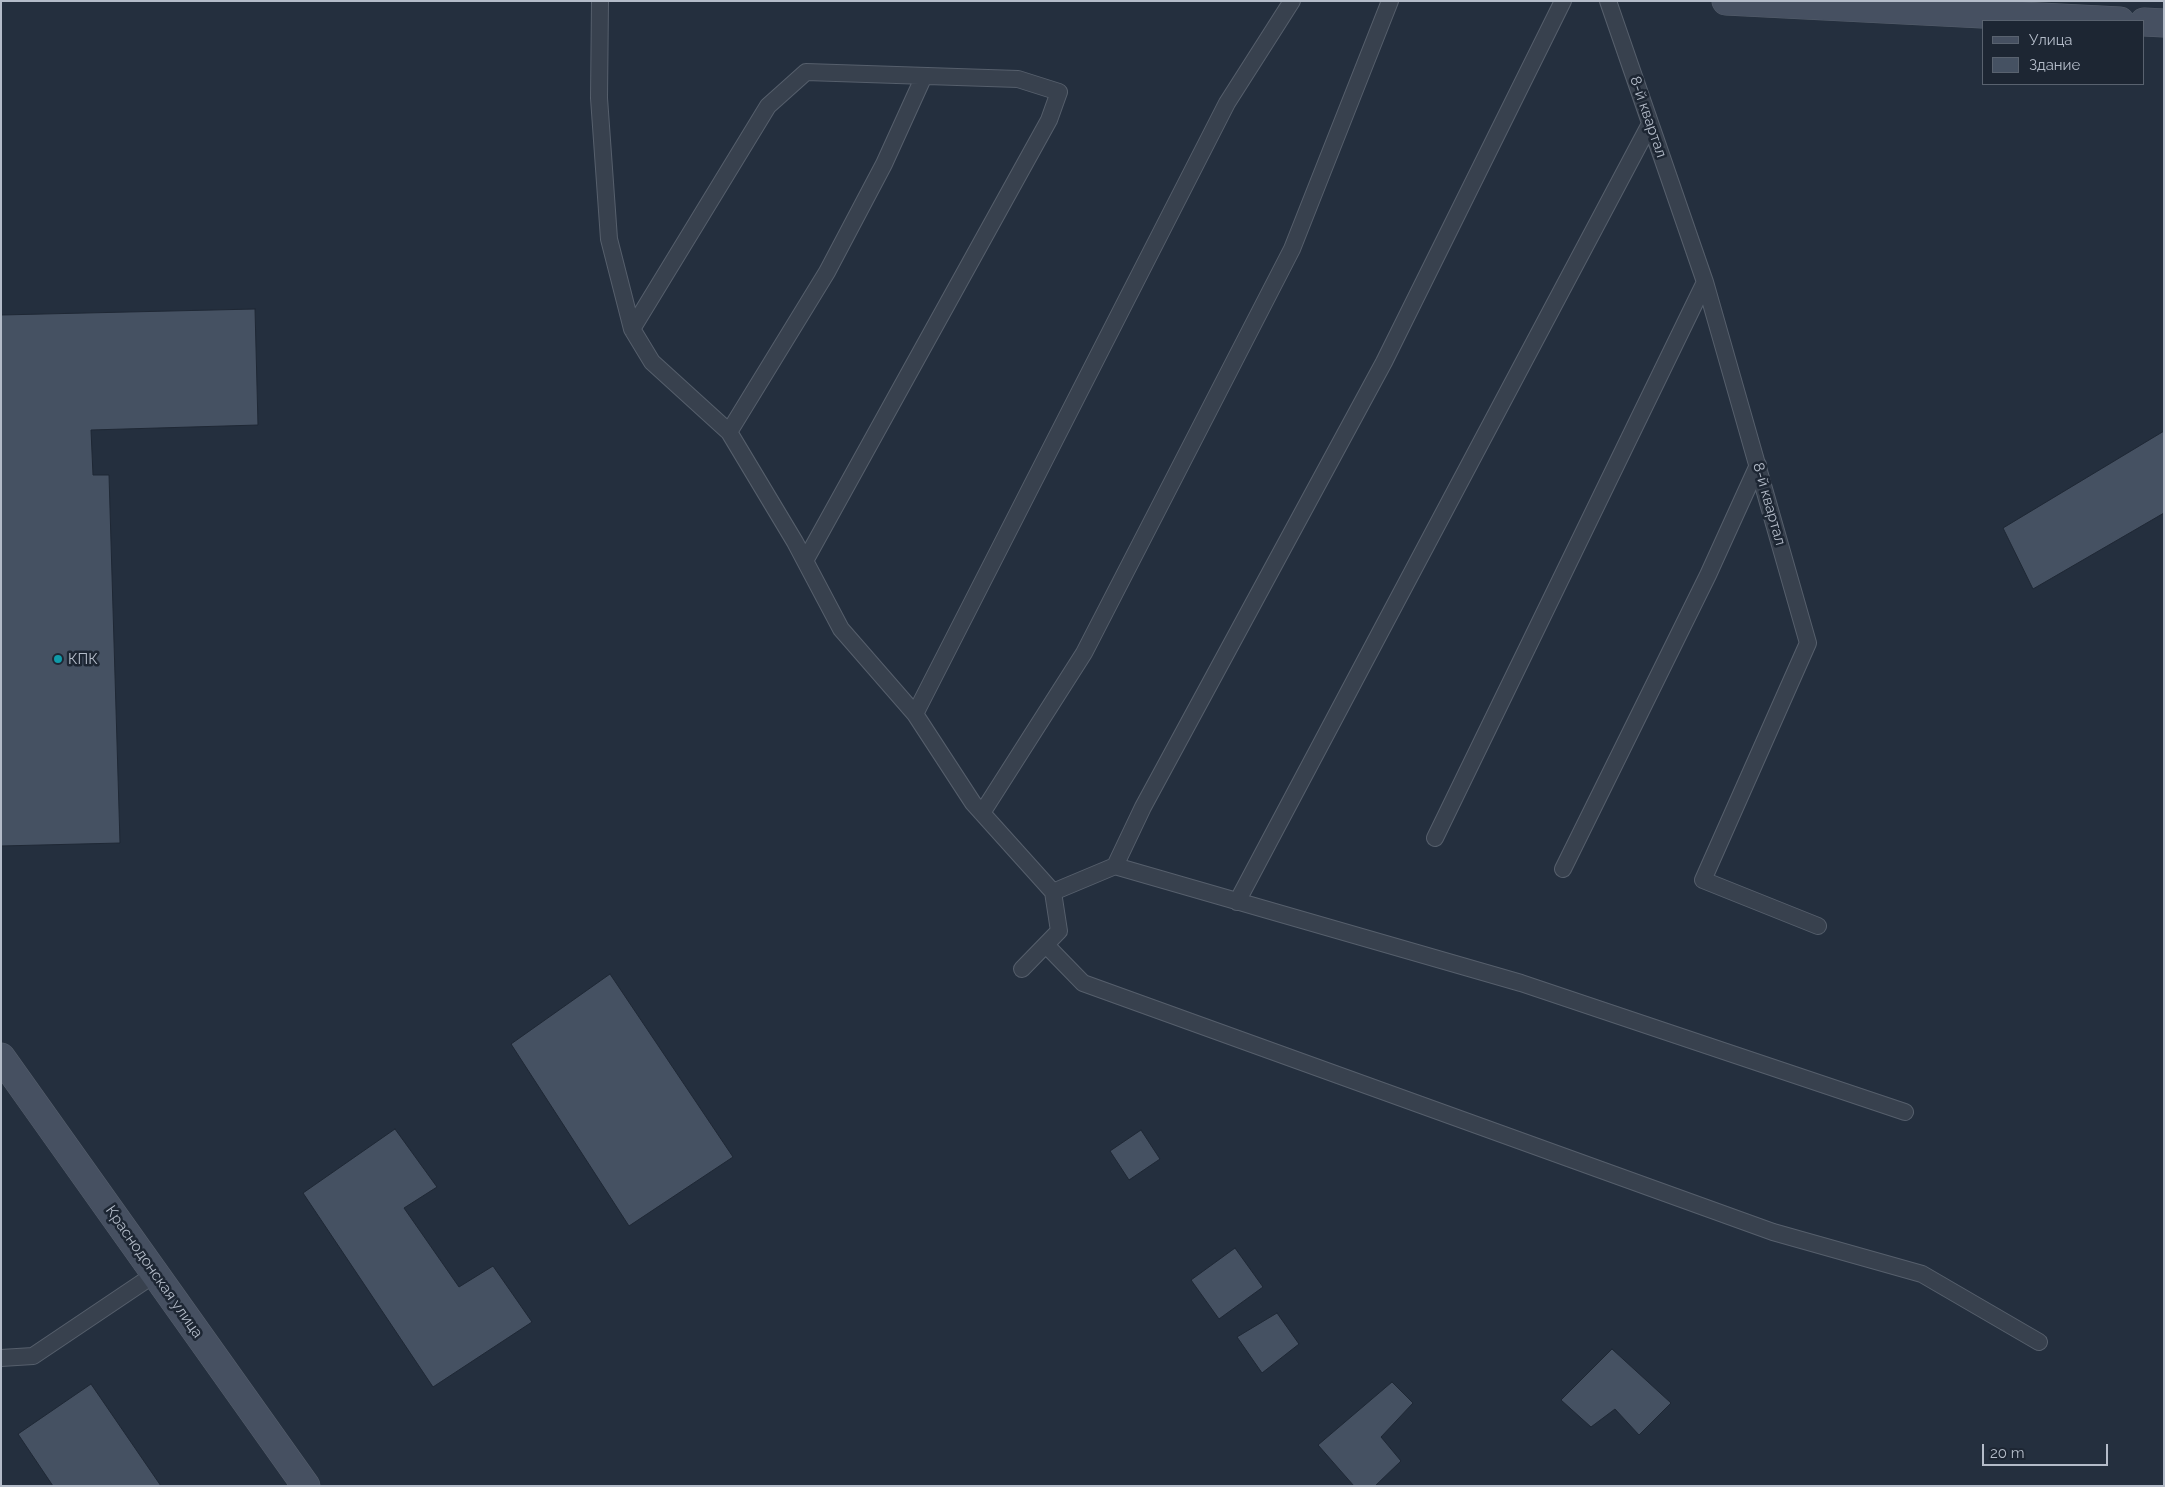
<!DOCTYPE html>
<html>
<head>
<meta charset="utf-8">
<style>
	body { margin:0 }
	#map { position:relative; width:2165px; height:1487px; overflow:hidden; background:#242f3e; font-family:Raleway,sans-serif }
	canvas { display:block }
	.frame { position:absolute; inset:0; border:2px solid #b4bcc9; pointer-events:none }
	.legend { position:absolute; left:1982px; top:20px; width:162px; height:65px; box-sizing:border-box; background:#1d2633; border:1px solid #59626f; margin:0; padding:6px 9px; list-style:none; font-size:15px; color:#b4bcc9 }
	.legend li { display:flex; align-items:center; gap:10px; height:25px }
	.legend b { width:25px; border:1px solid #59626f }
	.scale { position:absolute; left:1982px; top:1444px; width:126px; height:22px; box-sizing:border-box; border:2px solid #b4bcc9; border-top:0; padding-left:6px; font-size:15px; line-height:18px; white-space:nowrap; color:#b4bcc9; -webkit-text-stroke:4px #1d2633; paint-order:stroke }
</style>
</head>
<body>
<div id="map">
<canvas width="2165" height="1487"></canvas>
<div class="frame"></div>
<ul class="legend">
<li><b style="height:6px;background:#465061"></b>Улица</li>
<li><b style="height:14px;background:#455162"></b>Здание</li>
</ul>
<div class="scale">20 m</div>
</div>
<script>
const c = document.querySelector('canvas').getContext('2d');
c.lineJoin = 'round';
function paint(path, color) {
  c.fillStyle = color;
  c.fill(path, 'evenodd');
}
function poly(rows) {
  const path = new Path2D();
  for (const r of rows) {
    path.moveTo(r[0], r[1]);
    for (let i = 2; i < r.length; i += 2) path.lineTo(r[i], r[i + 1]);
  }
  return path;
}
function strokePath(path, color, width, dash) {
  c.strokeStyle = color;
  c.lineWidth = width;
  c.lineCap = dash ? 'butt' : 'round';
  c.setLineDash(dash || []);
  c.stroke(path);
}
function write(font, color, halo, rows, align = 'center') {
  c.font = font + ' Raleway,sans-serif';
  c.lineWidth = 5;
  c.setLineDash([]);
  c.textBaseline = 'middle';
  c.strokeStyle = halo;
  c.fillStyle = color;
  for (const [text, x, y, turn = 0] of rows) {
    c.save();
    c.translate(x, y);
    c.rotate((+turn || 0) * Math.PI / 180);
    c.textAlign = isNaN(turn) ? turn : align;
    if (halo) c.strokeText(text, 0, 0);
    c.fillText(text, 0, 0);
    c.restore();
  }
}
const building = poly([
	[255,309,258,425,91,430,93,475,109,475,120,843,1,846,1,315,255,309],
	[2164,431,2164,513,2033,589,2003,528,2164,431],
	[610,974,733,1157,629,1226,511,1044,610,974],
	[395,1129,437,1187,404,1208,459,1287,493,1266,532,1322,433,1387,303,1193,395,1129],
	[1141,1130,1160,1159,1129,1180,1110,1151,1141,1130],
	[1235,1248,1263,1287,1219,1319,1191,1280,1235,1248],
	[1277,1313,1299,1344,1262,1373,1237,1337,1277,1313],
	[1612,1349,1671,1403,1639,1435,1615,1409,1591,1427,1561,1400,1612,1349],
	[1392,1382,1413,1403,1381,1437,1401,1461,1375,1486,1354,1486,1318,1445,1392,1382],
	[91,1384,161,1486,53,1486,18,1434,91,1384]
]);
paint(building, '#455162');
strokePath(building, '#1f2835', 1);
const lane = poly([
	[600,1,599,98,609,239,632,329,652,362,729,432,795,542,841,629,915,714,973,803,1053,892,1059,931,1022,969],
	[1608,1,1705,282,1808,643,1703,880,1818,926],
	[632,329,768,106,806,72,1018,79,1059,92,1049,120,805,561],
	[729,432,827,272,884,164,924,76],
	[915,714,1227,103,1292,1],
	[982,813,1084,653,1292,249,1390,1],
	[1435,838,1705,282],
	[1115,866,1143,807,1384,362,1563,1],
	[1563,869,1708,575,1758,465],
	[1053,892,1115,866,1521,983,1905,1112],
	[1237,902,1650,124],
	[1046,945,1083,983,1773,1232,1922,1274,2039,1342],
	[1,1358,33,1356,155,1274]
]);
const secondary = poly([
	[1726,1,2120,21],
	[2144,22,2164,23],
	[1,1057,306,1486]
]);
strokePath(lane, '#565f6c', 18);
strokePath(secondary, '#565f6c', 29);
strokePath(lane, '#38414e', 16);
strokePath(secondary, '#465061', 28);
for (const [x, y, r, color] of [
	[58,659,5,"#0f9aa8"]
]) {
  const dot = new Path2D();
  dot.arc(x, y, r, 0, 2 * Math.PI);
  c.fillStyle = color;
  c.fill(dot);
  strokePath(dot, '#1d2633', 2);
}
write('15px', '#b4bcc9', '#1d2633', [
	["8-й квартал",1648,117,71],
	["8-й квартал",1769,504,74],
	["Краснодонская улица",154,1272,55]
]);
write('15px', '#b4bcc9', '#1d2633', [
	["КПК",68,659]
], 'left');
</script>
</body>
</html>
